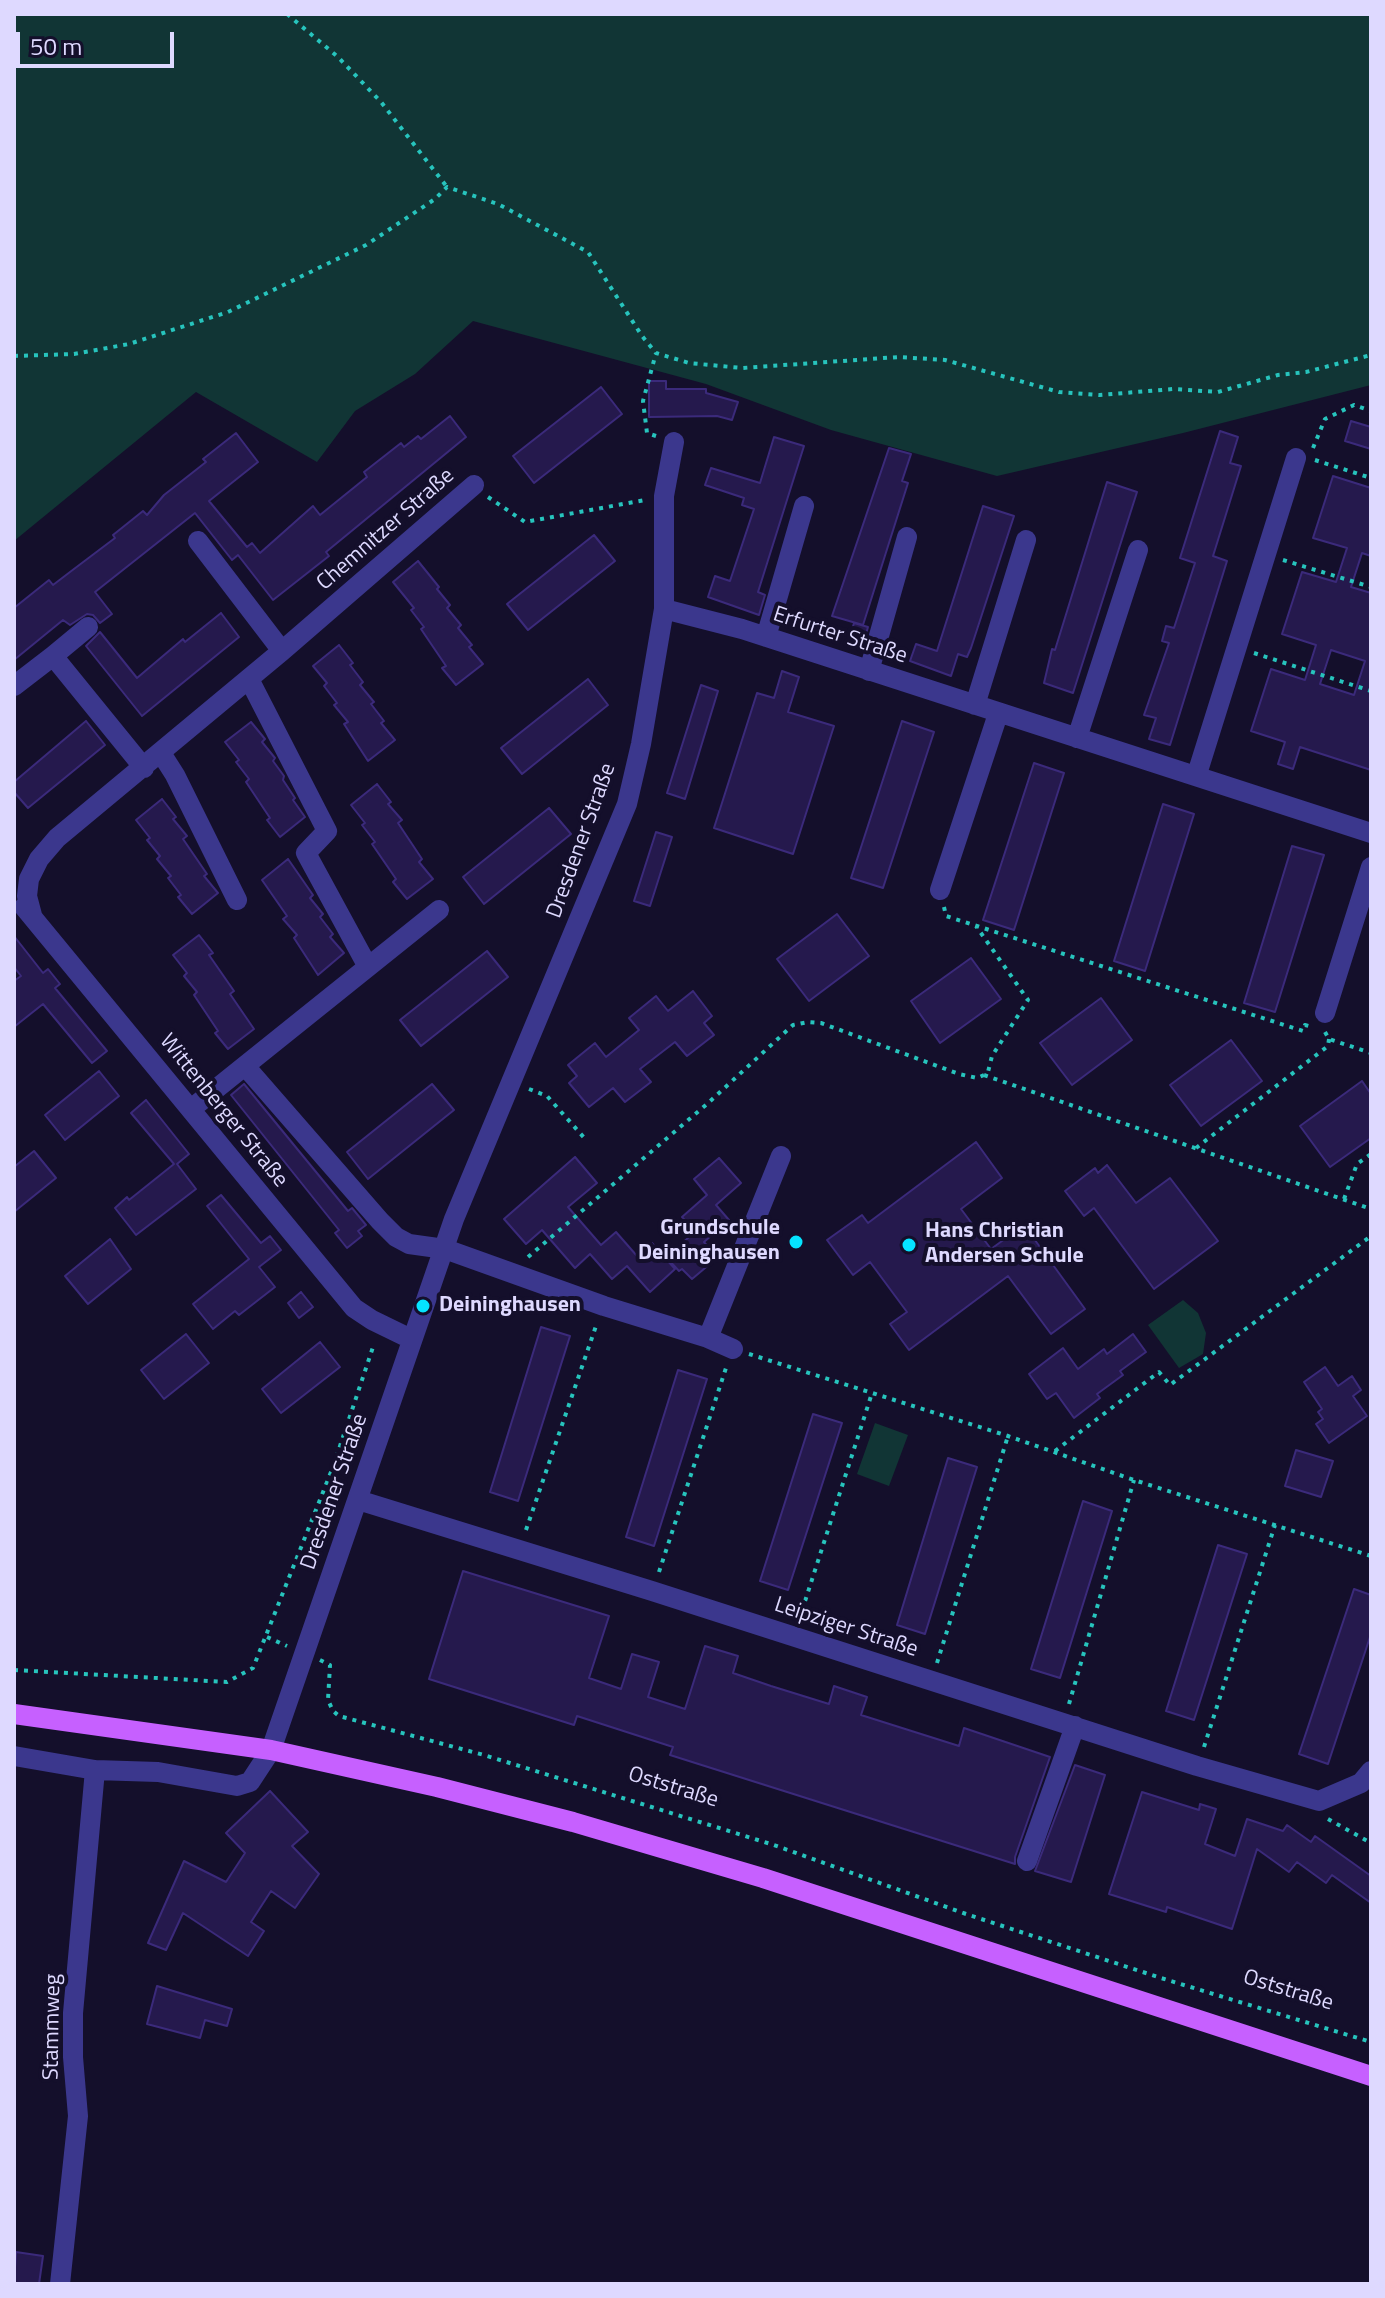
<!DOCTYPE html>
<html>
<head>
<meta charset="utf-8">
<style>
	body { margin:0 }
	#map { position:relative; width:1385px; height:2298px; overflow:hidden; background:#140f2b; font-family:"Titillium Web",sans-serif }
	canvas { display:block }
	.frame { position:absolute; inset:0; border:16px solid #ded9ff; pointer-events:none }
	.scale { position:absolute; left:16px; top:32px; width:158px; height:36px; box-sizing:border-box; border:4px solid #ded9ff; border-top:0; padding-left:10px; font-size:24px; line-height:28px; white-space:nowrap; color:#ded9ff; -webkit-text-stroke:6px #140f2b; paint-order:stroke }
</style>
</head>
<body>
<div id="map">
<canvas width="1385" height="2298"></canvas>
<div class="frame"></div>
<div class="scale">50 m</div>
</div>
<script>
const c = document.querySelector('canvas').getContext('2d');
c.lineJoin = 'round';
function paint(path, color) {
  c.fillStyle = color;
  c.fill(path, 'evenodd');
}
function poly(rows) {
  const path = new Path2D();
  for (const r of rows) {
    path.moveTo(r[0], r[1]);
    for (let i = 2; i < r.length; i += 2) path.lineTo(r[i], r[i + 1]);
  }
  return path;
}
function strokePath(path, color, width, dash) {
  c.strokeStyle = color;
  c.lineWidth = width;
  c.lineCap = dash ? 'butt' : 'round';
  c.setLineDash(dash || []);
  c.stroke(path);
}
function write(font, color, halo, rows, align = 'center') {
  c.font = font + ' "Titillium Web",sans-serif';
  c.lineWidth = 8;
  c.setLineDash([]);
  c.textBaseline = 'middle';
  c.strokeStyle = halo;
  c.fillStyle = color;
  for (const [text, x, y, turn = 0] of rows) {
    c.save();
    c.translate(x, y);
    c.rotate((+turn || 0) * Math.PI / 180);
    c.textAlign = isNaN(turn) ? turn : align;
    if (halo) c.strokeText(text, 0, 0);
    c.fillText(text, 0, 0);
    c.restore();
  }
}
paint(poly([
	[14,14,1371,14,1371,385,1183,433,997,476,831,430,706,384,473,321,415,374,355,411,317,462,196,392,14,541],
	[1183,1300,1198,1313,1206,1333,1203,1354,1179,1368,1148,1325],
	[875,1423,908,1435,889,1486,857,1474]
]), '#113535');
const building = poly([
	[649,381,666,381,666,389,706,389,706,393,738,402,732,420,717,416,649,417,649,381],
	[601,387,622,414,534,483,513,456,601,387],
	[450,416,466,437,326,552,329,556,273,600,238,555,232,560,195,513,95,592,112,614,100,623,93,615,87,614,70,625,63,620,14,660,14,608,49,580,53,585,70,572,115,538,113,535,143,511,147,515,164,495,206,462,203,459,236,433,258,462,209,501,247,547,252,543,260,553,313,506,320,515,367,477,364,472,401,443,404,447,418,436,421,439,450,416],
	[1351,421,1371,427,1371,449,1345,441,1351,421],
	[1220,431,1238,437,1230,463,1241,466,1213,556,1227,561,1170,745,1149,739,1156,718,1144,715,1169,643,1162,641,1166,626,1174,628,1195,563,1180,558,1220,431],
	[774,437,804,446,758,592,765,595,759,615,708,597,715,576,730,581,754,509,742,505,744,498,705,485,711,468,760,483,774,437],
	[889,448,911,454,902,481,908,483,863,625,832,616,889,448],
	[1333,476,1371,488,1371,556,1362,553,1351,587,1371,593,1371,770,1300,747,1293,769,1278,764,1285,742,1251,731,1271,669,1305,680,1316,645,1282,634,1302,572,1336,582,1347,548,1313,538,1333,476],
	[1331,650,1365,661,1354,695,1320,684,1331,650],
	[1107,482,1137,492,1073,693,1044,683,1052,649,1055,650,1107,482],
	[983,506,1014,516,971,648,967,657,958,654,951,676,910,661,916,644,937,651,983,506],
	[594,535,615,561,528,630,507,604,594,535],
	[418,561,439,587,437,589,450,605,447,608,461,625,458,628,472,645,469,647,483,664,456,685,442,668,446,666,421,629,424,627,411,610,414,608,393,582,418,561],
	[221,613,239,637,142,716,86,646,100,632,137,678,183,639,185,642,221,613],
	[854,623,868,627,862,648,848,643,854,623],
	[339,645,353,663,350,665,363,682,360,685,374,702,371,704,384,721,381,723,395,740,368,761,344,724,348,722,334,705,337,703,324,686,327,683,313,666,339,645],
	[782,671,799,677,788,712,834,726,793,854,714,828,757,693,774,698,782,671],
	[588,679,608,705,522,774,501,748,588,679],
	[701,685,718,691,685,799,667,793,701,685],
	[86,721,105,745,28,808,14,792,14,782,86,721],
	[902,721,934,732,883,888,851,878,902,721],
	[251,722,265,739,262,742,275,758,273,761,284,776,283,780,295,798,293,800,305,817,280,837,267,820,270,818,246,782,249,779,236,762,239,760,225,742,251,722],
	[1034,763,1064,773,1014,930,983,920,1034,763],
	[377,784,391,802,388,804,402,820,398,823,422,859,419,862,433,879,407,899,393,882,396,879,372,844,375,842,362,825,365,823,351,805,377,784],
	[162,799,176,817,173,819,187,836,183,839,207,874,204,876,218,893,192,914,178,897,181,895,168,878,171,876,157,859,160,856,147,840,150,838,136,820,162,799],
	[1163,804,1194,814,1145,971,1114,961,1163,804],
	[549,808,571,834,484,904,463,877,549,808],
	[656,832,672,837,650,906,634,901,656,832],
	[1292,846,1324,855,1275,1012,1244,1003,1292,846],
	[288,859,313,895,310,898,323,914,320,917,333,934,330,937,344,953,318,975,294,938,297,935,283,919,287,916,262,880,288,859],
	[837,914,869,956,809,1001,777,959,837,914],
	[199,935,213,953,209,955,234,991,230,994,254,1029,228,1049,215,1033,218,1031,194,995,197,992,184,976,187,973,173,955,199,935],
	[14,936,43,973,48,969,60,984,55,988,107,1051,92,1063,43,1004,14,1027,14,981,21,976,14,967,14,936],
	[487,951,508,977,421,1046,400,1020,487,951],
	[971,958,1001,999,940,1043,911,1001,971,958],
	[693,991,712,1016,704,1023,714,1035,687,1056,675,1042,640,1069,651,1082,625,1102,613,1088,589,1107,569,1083,577,1076,568,1065,595,1043,606,1057,639,1030,629,1018,656,996,668,1011,693,991],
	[1101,998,1132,1040,1072,1085,1040,1043,1101,998],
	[1231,1040,1262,1081,1201,1126,1170,1085,1231,1040],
	[99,1071,119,1096,65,1140,45,1115,99,1071],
	[1362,1081,1371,1094,1371,1138,1330,1167,1300,1126,1362,1081],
	[244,1084,348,1211,352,1208,366,1225,358,1231,362,1236,347,1248,335,1233,339,1230,231,1095,244,1084],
	[432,1084,454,1110,368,1179,347,1152,432,1084],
	[146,1100,189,1154,177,1164,196,1189,136,1235,115,1208,127,1197,129,1200,174,1164,131,1113,146,1100],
	[976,1142,1002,1178,961,1209,991,1249,1024,1225,1085,1309,1051,1334,1008,1276,909,1350,890,1324,907,1312,870,1262,853,1275,827,1240,862,1215,868,1223,976,1142],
	[34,1151,56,1178,14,1212,14,1167,34,1151],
	[575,1157,597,1183,568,1207,601,1245,616,1232,637,1256,652,1243,675,1269,650,1292,627,1266,612,1279,590,1254,575,1268,542,1230,526,1244,504,1219,575,1157],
	[719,1158,741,1183,716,1205,729,1220,704,1242,717,1258,692,1279,682,1269,679,1271,666,1257,695,1232,682,1217,707,1195,694,1179,719,1158],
	[1107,1165,1136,1203,1170,1178,1218,1241,1154,1289,1094,1208,1084,1216,1065,1191,1095,1168,1098,1173,1107,1165],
	[221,1195,261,1243,270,1236,281,1250,259,1267,275,1287,239,1315,235,1311,213,1329,193,1304,249,1259,207,1206,221,1195],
	[110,1239,131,1269,88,1304,65,1276,110,1239],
	[301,1292,313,1307,299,1318,288,1303,301,1292],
	[541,1327,570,1336,518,1501,490,1492,541,1327],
	[186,1334,209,1363,164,1399,141,1370,186,1334],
	[1133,1334,1146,1352,1120,1371,1123,1375,1097,1394,1100,1398,1074,1418,1056,1393,1047,1399,1029,1374,1063,1348,1078,1369,1104,1349,1107,1354,1133,1334],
	[320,1342,340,1367,281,1413,262,1389,320,1342],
	[1325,1367,1338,1386,1352,1376,1361,1390,1353,1396,1367,1416,1329,1443,1316,1424,1323,1419,1318,1412,1322,1409,1304,1382,1325,1367],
	[678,1370,707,1379,654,1546,626,1537,678,1370],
	[813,1414,842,1423,788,1590,760,1581,813,1414],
	[1296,1450,1333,1461,1321,1497,1285,1486,1296,1450],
	[948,1458,977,1467,925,1634,897,1625,948,1458],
	[1083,1501,1112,1511,1060,1678,1031,1669,1083,1501],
	[1218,1545,1247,1554,1194,1720,1166,1711,1218,1545],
	[463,1571,609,1616,589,1678,621,1689,632,1654,659,1662,648,1697,685,1709,705,1646,738,1656,733,1673,771,1686,829,1704,834,1686,867,1697,861,1715,959,1746,964,1728,1050,1757,1015,1857,1015,1864,670,1755,673,1747,577,1716,574,1725,429,1679,463,1571],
	[1354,1589,1371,1595,1371,1634,1328,1764,1299,1754,1354,1589],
	[1075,1765,1105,1775,1071,1882,1035,1871,1075,1765],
	[270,1791,308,1832,292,1846,319,1874,295,1908,271,1891,251,1922,264,1931,248,1956,183,1913,166,1950,148,1943,184,1861,226,1882,245,1853,226,1833,270,1791],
	[1142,1792,1199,1810,1200,1804,1216,1809,1205,1844,1235,1856,1247,1819,1283,1831,1287,1825,1311,1842,1315,1836,1371,1876,1371,1903,1332,1875,1326,1883,1297,1862,1289,1872,1257,1849,1232,1929,1167,1907,1166,1912,1109,1894,1142,1792],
	[157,1986,232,2009,227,2026,205,2020,200,2038,147,2024,157,1986],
	[16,2252,43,2256,39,2284,14,2284,16,2252]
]);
paint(building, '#25194d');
strokePath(building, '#3b2a7b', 2);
strokePath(poly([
	[287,14,338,57,381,102,447,187],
	[14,356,74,354,129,344,228,312,366,245,435,199,447,187,498,204,588,252,642,336,656,353,689,363,742,368,899,357,945,360,1059,392,1100,395,1173,389,1218,392,1278,375,1306,372,1371,355],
	[656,436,647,433,643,401,656,353],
	[1313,448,1325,419,1354,405,1371,411],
	[1315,460,1371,478],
	[488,497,525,522,645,500],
	[1283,560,1371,587],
	[1254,653,1371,691],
	[944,907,946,916,1303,1031,1305,1025,1309,1026],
	[1325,1032,1329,1039,1371,1053],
	[984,1075,1371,1209],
	[529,1089,547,1096,587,1141],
	[1196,1148,1328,1046,1329,1039],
	[1344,1199,1357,1164,1371,1154],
	[528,1257,707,1104,793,1025,808,1022,821,1023,959,1074,977,1078,984,1075,988,1072,992,1056,1028,1000,976,926],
	[749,1354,1008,1436,1134,1480,1371,1556],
	[1055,1451,1159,1372,1170,1385,1371,1236],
	[526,1530,597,1323],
	[659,1572,726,1368],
	[799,1620,872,1393],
	[267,1637,287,1646],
	[320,1660,330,1665,328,1700,333,1711,339,1716,484,1755,774,1845,966,1914,1161,1978,1371,2042],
	[937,1663,1008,1436],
	[14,1670,227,1682,253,1668,333,1467,374,1344],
	[1069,1704,1134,1480],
	[1204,1747,1275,1525],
	[1328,1819,1371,1843]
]), '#27c4bd', 4, [4, 6]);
strokePath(poly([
	[198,541,282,651],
	[664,609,742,629,1371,833],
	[766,637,804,506],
	[53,656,88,627],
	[869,671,907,537],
	[249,679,327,831,306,853,368,967],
	[14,686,53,656,144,768],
	[975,705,1026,540],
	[1077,738,1138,550],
	[161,753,175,775,237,900],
	[1197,774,1296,458],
	[940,890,998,714],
	[24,907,354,1308,372,1320,411,1339],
	[32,915,27,896,29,879,39,859,57,838,282,651,474,485],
	[1325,1013,1371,867],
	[245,1066,380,1221,396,1237,409,1244,445,1249,604,1306,708,1338,733,1349],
	[191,1109,439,910],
	[708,1338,781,1156],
	[358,1500,652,1591,1197,1766,1319,1801,1361,1783,1371,1771],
	[14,1756,95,1770,158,1772,237,1786,250,1782,271,1750,454,1219,627,804,641,744,664,609,664,496,674,442],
	[1027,1861,1075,1726],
	[60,2284,78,2116,73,2057,73,2013,95,1770]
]), '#3b378d', 20);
strokePath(poly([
	[14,1714,271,1750,437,1787,573,1822,763,1878,1371,2076]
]), '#c660ff', 20);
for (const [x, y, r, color] of [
	[796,1242,8,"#05e3ff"],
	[909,1245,8,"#05e3ff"],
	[423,1306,8,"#05e3ff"]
]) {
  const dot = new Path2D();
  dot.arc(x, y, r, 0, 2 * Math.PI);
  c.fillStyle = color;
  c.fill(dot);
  strokePath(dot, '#140f2b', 3);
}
write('22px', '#ded9ff', '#140f2b', [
	["Chemnitzer Straße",386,530,-41],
	["Erfurter Straße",840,636,18],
	["Dresdener Straße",582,841,-70],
	["Wittenberger Straße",223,1111,51],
	["Dresdener Straße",335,1492,-71],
	["Leipziger Straße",846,1628,18],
	["Oststraße",673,1788,17],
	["Oststraße",1288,1991,17],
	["Stammweg",53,2027,-89]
]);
write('bold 22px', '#ded9ff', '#140f2b', [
	["Grundschule",780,1229,"right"],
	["Deininghausen",780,1254,"right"],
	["Hans Christian",925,1232],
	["Andersen Schule",925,1257],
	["Deininghausen",439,1306]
], 'left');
</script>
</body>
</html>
